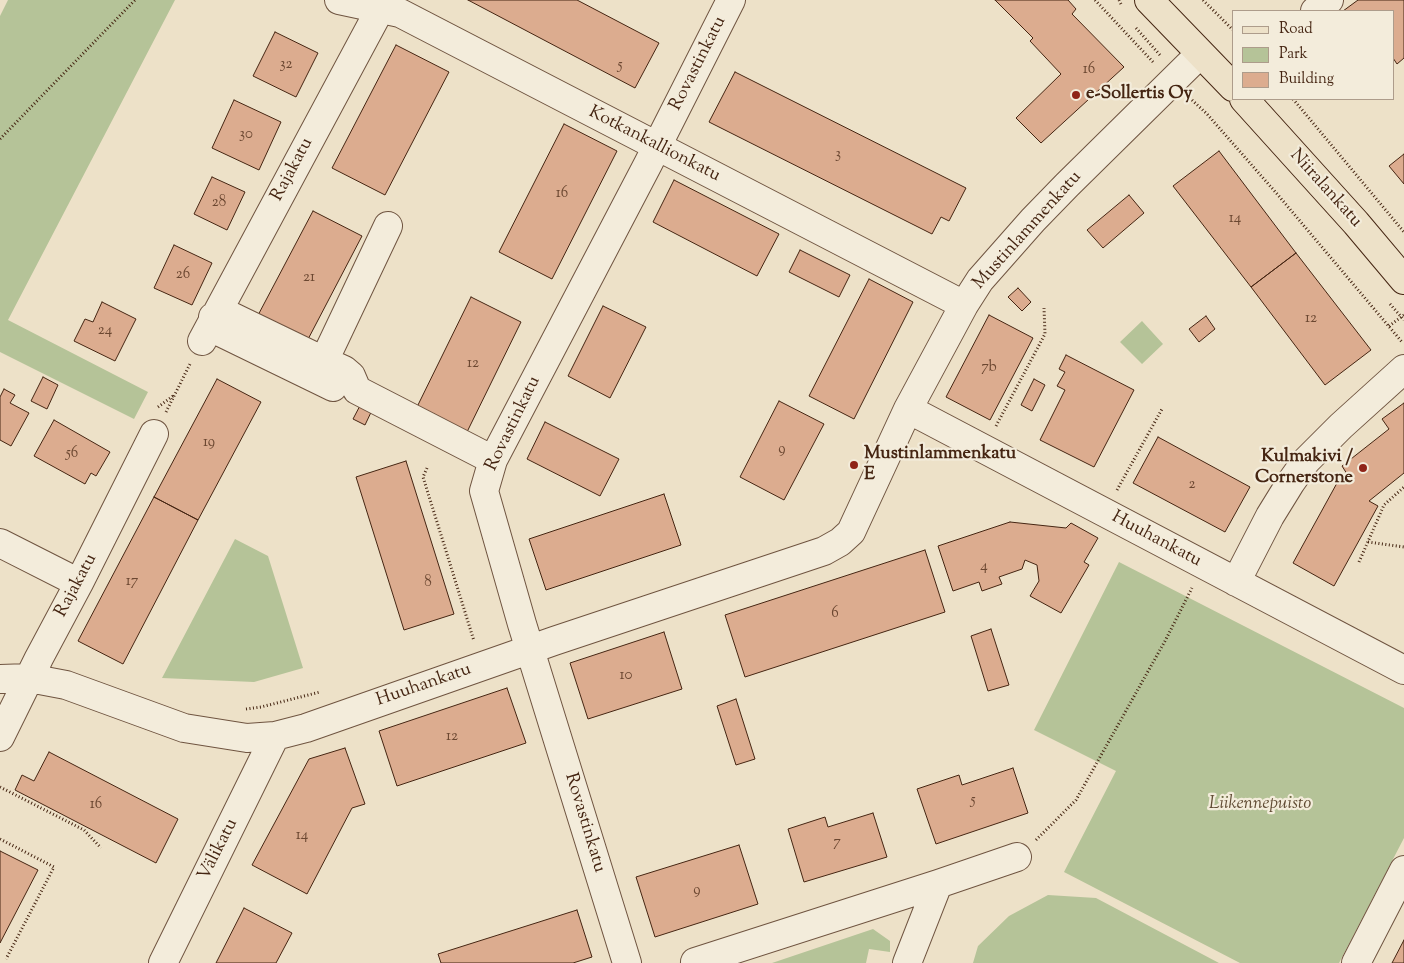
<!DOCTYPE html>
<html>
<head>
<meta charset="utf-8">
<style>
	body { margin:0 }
	#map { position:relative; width:1404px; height:963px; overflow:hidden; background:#ede1c8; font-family:"Sorts Mill Goudy",serif }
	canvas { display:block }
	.legend { position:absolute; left:1232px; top:10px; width:162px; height:90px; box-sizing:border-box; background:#f3ecdb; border:1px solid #ad9c8b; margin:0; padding:6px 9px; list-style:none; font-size:15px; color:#452512 }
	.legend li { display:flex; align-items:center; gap:10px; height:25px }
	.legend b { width:25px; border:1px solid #ad9c8b }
</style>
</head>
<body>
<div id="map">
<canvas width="1404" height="963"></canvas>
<ul class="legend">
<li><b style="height:6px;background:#ede1c8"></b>Road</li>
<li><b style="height:14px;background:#b5c398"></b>Park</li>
<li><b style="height:14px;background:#dcac8f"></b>Building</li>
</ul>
</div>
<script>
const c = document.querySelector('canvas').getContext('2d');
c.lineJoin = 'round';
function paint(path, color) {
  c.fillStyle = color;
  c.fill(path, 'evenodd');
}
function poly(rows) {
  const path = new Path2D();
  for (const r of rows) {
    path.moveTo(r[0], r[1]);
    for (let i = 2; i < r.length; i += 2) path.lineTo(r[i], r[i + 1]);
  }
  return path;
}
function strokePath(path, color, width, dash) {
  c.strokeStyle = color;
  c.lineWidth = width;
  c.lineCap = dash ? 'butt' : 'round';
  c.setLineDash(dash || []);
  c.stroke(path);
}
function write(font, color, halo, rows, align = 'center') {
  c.font = font + ' "Sorts Mill Goudy",serif';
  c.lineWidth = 4.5;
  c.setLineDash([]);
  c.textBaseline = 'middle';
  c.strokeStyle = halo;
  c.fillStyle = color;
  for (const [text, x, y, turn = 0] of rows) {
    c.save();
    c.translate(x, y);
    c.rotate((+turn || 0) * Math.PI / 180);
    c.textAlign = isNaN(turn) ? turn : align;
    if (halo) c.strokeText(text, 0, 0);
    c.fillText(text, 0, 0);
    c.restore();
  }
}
paint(poly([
	[8,0,175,0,8,320,148,392,134,419,0,352,0,16],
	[1142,321,1163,344,1142,364,1120,342],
	[235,539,268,556,303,668,254,682,162,678],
	[1119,562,1404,708,1404,838,1339,963,1240,963,1064,872,1116,771,1034,730],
	[1048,895,1096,898,1219,963,973,963,978,946,1009,916],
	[873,929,890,941,890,952,869,949,866,963,772,963]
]), '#b5c398');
const building = poly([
	[468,0,577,0,659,43,635,88,468,0],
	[995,0,1068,0,1076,9,1072,14,1124,67,1041,143,1016,118,1061,74,1030,41,1033,38,995,0],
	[1358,0,1404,0,1404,58,1397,64,1393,58,1393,11,1343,11,1358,0],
	[275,32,318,53,296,97,253,76,275,32],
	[396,45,449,72,385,195,332,168,396,45],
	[735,72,966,188,949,221,941,217,932,234,709,122,735,72],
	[234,100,281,122,259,170,212,148,234,100],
	[564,124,617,151,552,279,499,252,564,124],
	[1219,151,1296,253,1251,287,1173,186,1219,151],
	[1404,154,1404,184,1389,166,1404,154],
	[212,177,245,192,227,230,194,214,212,177],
	[674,180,779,234,757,276,653,222,674,180],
	[1129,195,1144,213,1103,248,1087,230,1129,195],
	[313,211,362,236,305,345,256,319,313,211],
	[174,245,212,263,192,305,154,288,174,245],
	[800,250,850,275,839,297,789,272,800,250],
	[1296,253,1371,350,1325,385,1251,287,1296,253],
	[869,279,913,302,854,419,809,396,869,279],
	[1018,288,1031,302,1022,311,1008,297,1018,288],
	[471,297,521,322,466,434,416,409,471,297],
	[102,302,136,319,115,361,74,341,85,319,93,322,102,302],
	[603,306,646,327,610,398,568,376,603,306],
	[989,315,1033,338,990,420,946,397,989,315],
	[1206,316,1215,329,1199,342,1189,329,1206,316],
	[1066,355,1134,390,1094,467,1040,440,1065,390,1057,386,1065,372,1059,369,1066,355],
	[43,377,58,385,47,409,31,401,43,377],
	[217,379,261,402,198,520,154,497,217,379],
	[1034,379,1045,385,1032,411,1021,405,1034,379],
	[4,389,15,395,10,403,29,413,11,446,0,440,0,397,4,389],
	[363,400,374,406,365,425,353,419,363,400],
	[779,401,824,424,784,500,740,477,779,401],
	[1404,403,1404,473,1369,501,1378,506,1334,586,1293,563,1337,483,1347,474,1342,466,1389,429,1382,419,1404,403],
	[54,420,110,452,96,476,91,473,85,484,34,456,54,420],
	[545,422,619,459,600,496,527,459,545,422],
	[1158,437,1250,487,1225,532,1133,483,1158,437],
	[406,461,454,614,404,630,356,477,406,461],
	[664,494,681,545,546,590,529,539,664,494],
	[154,497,198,520,123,664,78,641,154,497],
	[1010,522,1066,528,1071,523,1098,538,1084,562,1089,565,1061,613,1030,596,1039,581,1037,565,1025,560,1022,569,999,577,1002,584,982,591,979,582,953,591,938,546,1010,522],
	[925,550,945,612,745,677,725,615,925,550],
	[991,629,1009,685,988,691,971,636,991,629],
	[664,632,682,689,588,719,570,663,664,632],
	[507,688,526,743,397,786,379,731,507,688],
	[736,699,755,759,736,765,717,706,736,699],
	[345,748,365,804,352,808,307,894,252,865,309,759,345,748],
	[49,752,178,819,156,863,15,790,22,775,34,781,49,752],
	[1013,768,1028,813,936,844,917,789,959,775,962,785,1013,768],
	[873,813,887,857,804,882,788,829,825,817,828,827,873,813],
	[739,845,758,904,655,937,636,877,739,845],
	[0,851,38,870,0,943,0,851],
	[244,908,292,933,276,963,216,963,244,908],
	[577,910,592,957,573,963,441,963,438,954,577,910],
	[1404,940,1404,963,1392,963,1404,940]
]);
paint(building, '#dcac8f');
strokePath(building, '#452512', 1);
const minor = poly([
	[339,0,400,13,964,305],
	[1315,11,1329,0],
	[202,341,385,0],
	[324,361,344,370,351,376,357,390,493,460],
	[333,387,222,333,213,317,231,316,324,361,388,226],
	[908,409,1404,670],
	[0,543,79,583],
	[1236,582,1270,516,1291,482,1306,461,1341,426,1404,369],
	[0,679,29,678,66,685,184,728,247,738,275,736,306,728,554,641,824,551,840,542,851,532,908,409,964,305,980,280,1033,220,1067,185,1200,54],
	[0,737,39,658,79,583,154,434],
	[695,962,938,884,1017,857],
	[163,963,275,736],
	[627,963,522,624,484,491,493,460,648,164,731,0],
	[907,963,938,884],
	[1356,963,1404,870]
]);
const major = poly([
	[1149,0,1233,87],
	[1244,99,1356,223,1404,280]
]);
strokePath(minor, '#6f5440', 30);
strokePath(major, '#452512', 30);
strokePath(poly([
	[1095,0,1153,62],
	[1119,0,1122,6],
	[1203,0,1233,30],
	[1136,28,1160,55],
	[1293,99,1404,232],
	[1192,100,1207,114,1278,195,1402,342],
	[0,139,135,0],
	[1390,304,1404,320],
	[1389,326,1404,315],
	[158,407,173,396],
	[166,412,190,364],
	[996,426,1045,334,1044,308],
	[427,468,423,477,474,641],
	[1117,490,1162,409],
	[1368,542,1404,547],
	[1359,562,1384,505,1404,487],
	[246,709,261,707,320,692],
	[0,787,84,830,101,848],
	[0,839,54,867,6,959],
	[1036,840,1076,800,1165,641,1192,588]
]), '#452512', 3, [1, 2.5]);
strokePath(minor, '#f3ecdb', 28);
strokePath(major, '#ede1c8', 28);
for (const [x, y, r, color] of [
	[1076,95,5,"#8f2418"],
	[854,465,5,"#8f2418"],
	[1363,468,5,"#8f2418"]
]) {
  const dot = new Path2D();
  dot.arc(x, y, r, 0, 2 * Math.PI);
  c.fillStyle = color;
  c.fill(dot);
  strokePath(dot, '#f3ecdb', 2);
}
write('15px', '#6b4731', null, [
	["32",286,65],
	["5",620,66],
	["16",1089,70],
	["30",246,135],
	["3",838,155],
	["16",562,194],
	["28",219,203],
	["14",1235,219],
	["26",183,275],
	["21",309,278],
	["12",1311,319],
	["24",105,331],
	["12",473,364],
	["7b",989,368],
	["19",209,443],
	["9",782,450],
	["56",72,454],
	["2",1192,485],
	["4",984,567],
	["17",132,582],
	["8",428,583],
	["6",835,614],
	["10",626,676],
	["12",452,737],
	["5",973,801],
	["16",96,805],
	["14",302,836],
	["7",837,843],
	["9",697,891]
]);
write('18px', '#452512', '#f3ecdb', [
	["Rovastinkatu",699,64,-63],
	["Kotkankallionkatu",654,145,27],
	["Rajakatu",293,170,-62],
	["Niiralankatu",1325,189,48],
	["Mustinlammenkatu",1028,231,-48],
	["Rovastinkatu",514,424,-64],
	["Huuhankatu",1156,540,28],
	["Rajakatu",77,586,-62],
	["Huuhankatu",424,686,-19],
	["Rovastinkatu",584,823,73],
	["Välikatu",219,850,-63]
]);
write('bold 18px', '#452512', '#f3ecdb', [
	["e-Sollertis Oy",1086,95],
	["Mustinlammenkatu",864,455],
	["E",864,476],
	["Kulmakivi /",1353,458,"right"],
	["Cornerstone",1353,479,"right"]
], 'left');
write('italic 18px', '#614c34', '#f3ecdb', [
	["Liikennepuisto",1260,805]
]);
</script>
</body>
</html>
